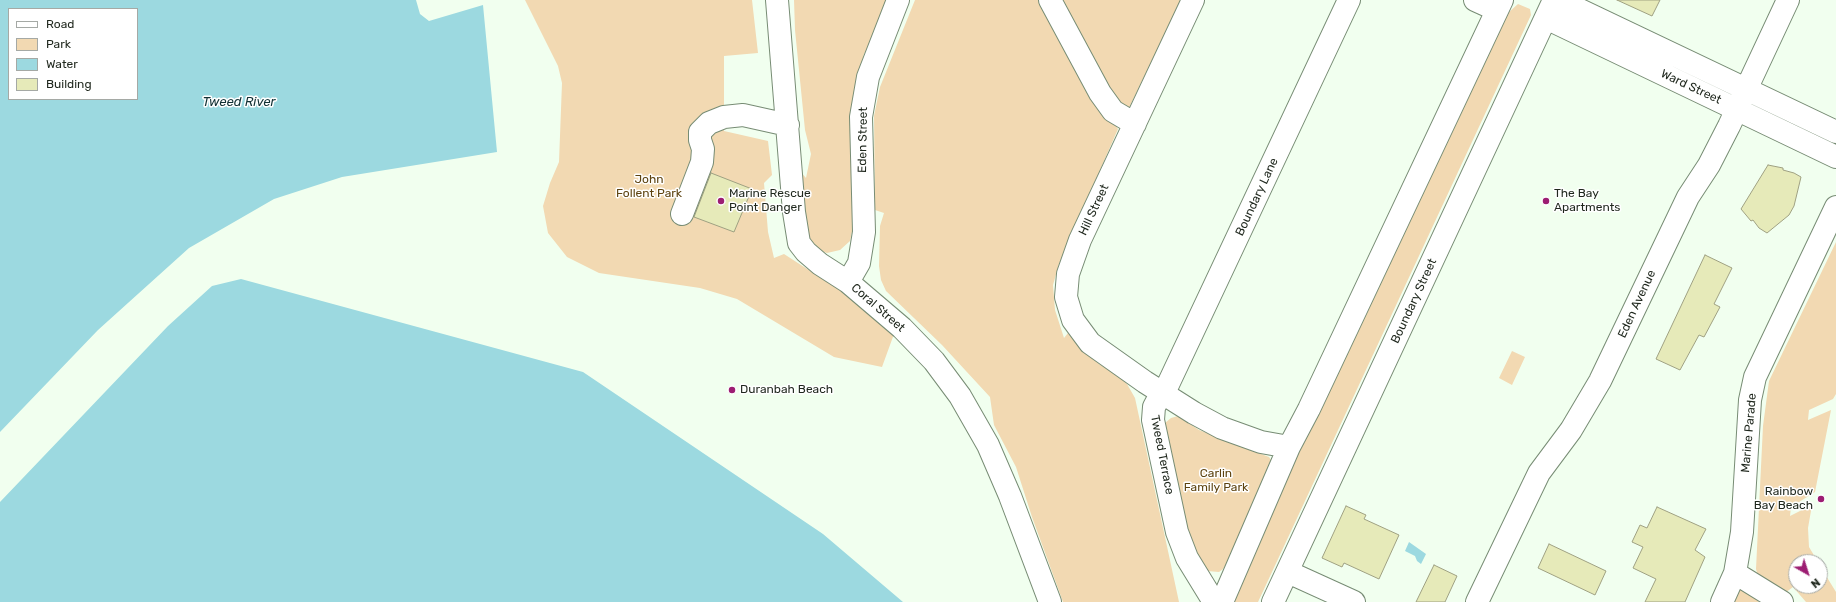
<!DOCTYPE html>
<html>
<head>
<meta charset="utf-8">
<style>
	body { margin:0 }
	#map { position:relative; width:1836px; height:602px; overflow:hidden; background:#f1ffef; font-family:Rubik,sans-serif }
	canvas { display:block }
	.legend { position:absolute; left:8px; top:8px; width:130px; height:92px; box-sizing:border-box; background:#fff; border:1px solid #a5a9a5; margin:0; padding:5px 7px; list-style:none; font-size:12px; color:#1f271d }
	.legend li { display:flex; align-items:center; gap:8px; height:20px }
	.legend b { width:20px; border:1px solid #a5a9a5 }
	.north { position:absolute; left:1788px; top:554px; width:40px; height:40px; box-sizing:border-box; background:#fff; border:1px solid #a5a9a5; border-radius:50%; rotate:141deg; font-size:11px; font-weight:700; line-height:16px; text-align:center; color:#1f271d }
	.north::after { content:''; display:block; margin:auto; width:14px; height:18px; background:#9c1d72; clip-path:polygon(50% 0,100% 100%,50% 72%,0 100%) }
</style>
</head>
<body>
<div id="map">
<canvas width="1836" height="602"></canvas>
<ul class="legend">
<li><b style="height:5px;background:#fff"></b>Road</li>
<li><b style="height:11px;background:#f2d9b2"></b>Park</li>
<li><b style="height:11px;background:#9cd9e0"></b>Water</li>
<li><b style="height:11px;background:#e6eab9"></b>Building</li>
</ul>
<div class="north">N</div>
</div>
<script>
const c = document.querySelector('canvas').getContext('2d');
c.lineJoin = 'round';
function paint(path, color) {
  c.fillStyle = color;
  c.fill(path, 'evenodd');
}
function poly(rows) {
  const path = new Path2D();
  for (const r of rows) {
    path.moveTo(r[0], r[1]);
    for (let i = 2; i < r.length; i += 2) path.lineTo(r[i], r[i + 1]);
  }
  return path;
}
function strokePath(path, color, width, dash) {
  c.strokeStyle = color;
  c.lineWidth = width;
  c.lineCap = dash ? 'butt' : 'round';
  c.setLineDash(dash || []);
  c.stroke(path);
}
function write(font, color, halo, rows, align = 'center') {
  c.font = font + ' Rubik,sans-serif';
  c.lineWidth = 3;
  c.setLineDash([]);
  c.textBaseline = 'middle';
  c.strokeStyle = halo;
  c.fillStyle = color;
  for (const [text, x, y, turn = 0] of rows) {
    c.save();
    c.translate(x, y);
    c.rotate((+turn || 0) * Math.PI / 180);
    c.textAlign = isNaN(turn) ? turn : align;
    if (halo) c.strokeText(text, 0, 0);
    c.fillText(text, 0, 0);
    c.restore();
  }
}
paint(poly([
	[525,0,752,0,758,53,724,56,724,131,768,141,772,175,764,183,768,232,774,258,784,254,852,298,894,334,882,367,834,357,737,299,700,288,599,273,567,257,548,233,543,206,550,183,559,162,562,83,558,66],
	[794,0,893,0,885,20,864,54,858,77,852,181,853,227,850,241,840,250,827,253,816,249,807,241,800,171,806,178,811,154,805,130,795,30],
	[915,0,1041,0,1065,48,1118,129,1059,264,1053,285,1055,310,1064,338,1068,333,1081,349,1099,364,1118,375,1127,384,1135,398,1179,602,1063,602,1032,517,1016,467,994,425,990,397,942,345,886,291,881,280,879,266,880,226,884,213,875,210,874,116,880,87],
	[1056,0,1181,0,1127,112,1116,107],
	[1518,4,1530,9,1531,15,1265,587,1258,602,1232,602,1246,562,1508,13],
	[1836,242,1836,394,1833,399,1809,410,1808,420,1831,410,1815,492,1791,507,1790,516,1812,505,1808,528,1809,547,1818,562,1796,562,1796,586,1820,586,1820,566,1836,592,1836,602,1806,602,1793,587,1785,593,1757,573,1756,569,1763,426,1769,381],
	[1512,351,1525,357,1512,385,1499,378],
	[1178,416,1199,430,1269,457,1271,460,1228,561,1223,569,1219,572,1207,571,1201,565,1187,535,1165,423,1171,418],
	[1742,588,1759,602,1729,602,1734,593]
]), '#f2d9b2');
paint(poly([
	[0,0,416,0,420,14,429,21,483,5,497,152,342,177,274,199,189,248,98,330,0,432],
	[9,9,137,9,137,99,9,99],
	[241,279,583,372,823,534,903,602,0,602,0,502,168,326,212,286],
	[1409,542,1426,554,1421,564,1417,561,1415,556,1405,551]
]), '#9cd9e0');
const building = poly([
	[1617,0,1660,0,1652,16,1617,0],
	[1768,165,1783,168,1783,170,1794,173,1801,177,1794,206,1789,215,1767,233,1759,228,1753,220,1751,221,1741,209,1768,165],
	[711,173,752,189,734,232,694,217,711,173],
	[1705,255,1732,268,1714,304,1720,307,1704,337,1699,335,1680,370,1656,359,1705,255],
	[1346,506,1366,515,1364,519,1399,535,1379,579,1344,563,1342,567,1322,558,1346,506],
	[1657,507,1706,529,1695,550,1705,557,1685,602,1645,602,1656,579,1633,568,1643,547,1632,542,1640,525,1647,528,1657,507],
	[1549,544,1606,571,1595,595,1538,568,1549,544],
	[1434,565,1457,576,1445,602,1416,602,1434,565]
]);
paint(building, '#e6eab9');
strokePath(building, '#9fa182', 1);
const minor = poly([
	[777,0,794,212,799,243,806,252,820,264,848,282,902,328,934,361,960,396,988,445,1010,496,1050,602],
	[1050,0,1100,93,1113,111,1135,124],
	[1193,0,1080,240,1068,274,1066,297,1073,320,1090,343,1145,382,1194,413,1222,428,1261,442,1289,447],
	[1475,0,1497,10],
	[1559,0,1836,132],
	[1546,18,1836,157],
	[682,214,702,162,703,149,700,140,700,132,709,123,724,117,743,115,788,125],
	[848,282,859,263,864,232,861,117,868,77,898,0],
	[1162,392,1154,407,1153,420,1177,532,1187,558,1214,602],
	[1164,393,1349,0],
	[1288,572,1354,602],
	[1735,573,1782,602],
	[1222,602,1289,447,1309,409,1502,0],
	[1273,602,1554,0],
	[1477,602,1539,473,1571,430,1600,381,1688,197,1709,165,1729,126,1788,0],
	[1722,602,1735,573,1742,532,1750,400,1755,377,1836,207]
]);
strokePath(minor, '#778c74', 24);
strokePath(minor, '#fff', 22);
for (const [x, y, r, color] of [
	[721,201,4,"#9c1d72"],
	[1546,201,4,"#9c1d72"],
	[732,390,4,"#9c1d72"],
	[1821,499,4,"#9c1d72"]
]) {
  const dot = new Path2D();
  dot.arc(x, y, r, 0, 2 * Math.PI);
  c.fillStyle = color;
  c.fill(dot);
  strokePath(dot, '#fff', 1.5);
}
write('12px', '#1f271d', '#fff', [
	["Ward Street",1691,87,25],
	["Eden Street",863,140,-89],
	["Boundary Lane",1257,197,-65],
	["Hill Street",1094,210,-65],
	["Boundary Street",1414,301,-65],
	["Eden Avenue",1637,304,-65],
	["Coral Street",878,308,41],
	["Marine Parade",1749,433,-85],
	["Tweed Terrace",1162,455,79]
]);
write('12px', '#5d4310', '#fff', [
	["John",649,180],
	["Follent Park",649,194],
	["Carlin",1216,474],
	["Family Park",1216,488]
]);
write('12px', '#1f271d', '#fff', [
	["Marine Rescue",729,194],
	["Point Danger",729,208],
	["The Bay",1554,194],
	["Apartments",1554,208],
	["Duranbah Beach",740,390],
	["Rainbow",1813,492,"right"],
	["Bay Beach",1813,506,"right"]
], 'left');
write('italic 13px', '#123135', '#fff', [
	["Tweed River",239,102]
]);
</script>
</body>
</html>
